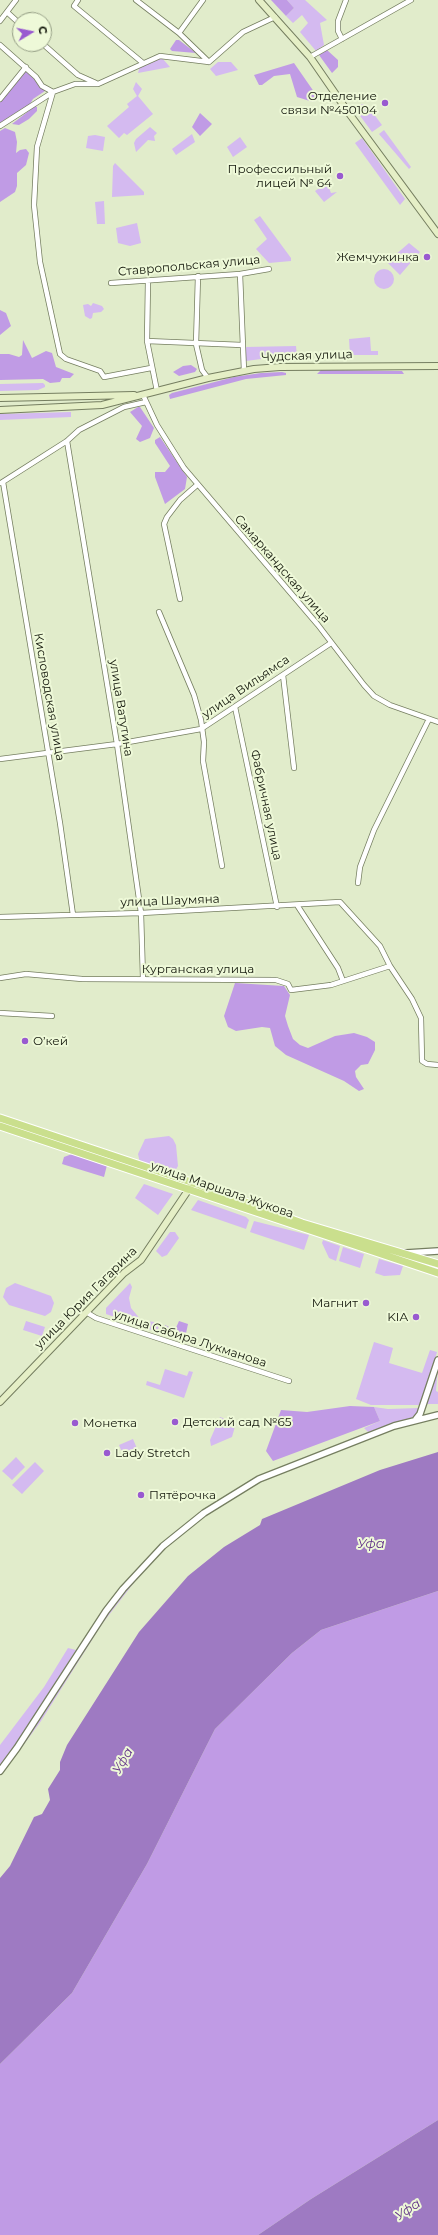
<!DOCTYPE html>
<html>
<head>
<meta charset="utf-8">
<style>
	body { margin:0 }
	#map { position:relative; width:438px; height:2235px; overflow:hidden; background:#e1eccb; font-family:Montserrat,sans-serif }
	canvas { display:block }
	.north { position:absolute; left:12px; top:12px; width:40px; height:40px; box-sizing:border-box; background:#eef9d8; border:1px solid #969f86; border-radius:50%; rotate:80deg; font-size:11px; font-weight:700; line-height:16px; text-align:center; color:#13170b }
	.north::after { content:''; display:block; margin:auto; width:14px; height:18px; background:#995ad0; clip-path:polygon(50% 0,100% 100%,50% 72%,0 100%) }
</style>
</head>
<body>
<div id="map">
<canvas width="438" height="2235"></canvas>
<div class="north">С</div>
</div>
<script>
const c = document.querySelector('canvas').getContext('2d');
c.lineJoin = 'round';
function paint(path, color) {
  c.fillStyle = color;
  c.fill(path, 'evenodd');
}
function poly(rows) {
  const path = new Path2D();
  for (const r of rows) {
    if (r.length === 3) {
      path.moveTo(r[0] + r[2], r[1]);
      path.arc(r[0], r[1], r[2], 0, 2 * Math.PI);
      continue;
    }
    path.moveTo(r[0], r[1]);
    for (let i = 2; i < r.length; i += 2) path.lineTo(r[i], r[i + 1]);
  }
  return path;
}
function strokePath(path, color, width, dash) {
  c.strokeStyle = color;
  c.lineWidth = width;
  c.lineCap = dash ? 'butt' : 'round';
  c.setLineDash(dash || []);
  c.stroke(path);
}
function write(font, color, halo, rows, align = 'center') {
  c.font = font + ' Montserrat,sans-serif';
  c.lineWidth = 4;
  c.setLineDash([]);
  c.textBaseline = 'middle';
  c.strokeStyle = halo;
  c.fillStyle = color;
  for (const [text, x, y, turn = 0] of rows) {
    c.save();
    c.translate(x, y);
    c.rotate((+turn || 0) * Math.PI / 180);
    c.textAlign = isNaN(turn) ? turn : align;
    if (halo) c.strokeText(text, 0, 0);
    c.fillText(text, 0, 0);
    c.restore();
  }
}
paint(poly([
	[287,0,305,0,327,20,320,23,324,45,316,51,300,32,308,23,302,15,293,23,286,16,294,8],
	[162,58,170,67,138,73,140,66],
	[218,62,231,62,238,70,216,76,210,69],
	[136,82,142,89,138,96,153,114,127,135,124,133,119,138,107,126,129,107,127,104,137,96,133,89],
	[362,104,367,105,382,125,372,132,358,113,357,107],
	[150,127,157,133,154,136,155,141,148,140,136,152,134,143,136,139],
	[384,130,411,167,409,169,379,134],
	[192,134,195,142,176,155,172,149],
	[95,135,105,137,103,151,86,148,88,136],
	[240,137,247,147,233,157,227,147],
	[362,138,405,199,400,205,355,143],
	[115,163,144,192,144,195,112,197,113,166],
	[327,183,331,193,337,192,324,202,315,191],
	[104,201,105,224,97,224,95,202],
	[260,216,291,258,291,261,269,263,256,249,267,239,254,220],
	[137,223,141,243,130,246,118,243,116,228],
	[409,243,420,252,400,275,387,262],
	[384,279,10],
	[93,303,102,306,104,309,101,312,93,313,92,318,90,319,85,316,83,305,88,304,91,306],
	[370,337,371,351,378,351,378,355,350,355,349,339],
	[296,346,297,356,294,357,291,355,246,361,245,347],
	[43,383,45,385,45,387,38,390,0,391,0,384],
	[71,412,71,417,0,420,0,414],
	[169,1136,173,1139,176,1145,178,1166,175,1171,170,1173,140,1163,138,1154,145,1139],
	[144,1184,173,1194,158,1215,135,1198],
	[198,1200,246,1217,249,1220,246,1229,191,1210],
	[254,1221,309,1235,304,1250,250,1232],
	[170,1232,175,1232,179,1238,167,1255,162,1257,156,1251],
	[323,1240,340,1246,336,1261,329,1258,322,1243],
	[343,1247,364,1254,360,1268,339,1261],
	[379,1259,403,1266,400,1275,384,1276,375,1273],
	[15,1283,51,1296,54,1303,51,1312,45,1316,9,1305,3,1297,6,1288],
	[130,1283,132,1287,129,1298,131,1308,141,1320,160,1323,157,1332,106,1314,106,1308],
	[26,1321,45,1327,42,1336,23,1330],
	[374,1342,393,1348,389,1363,422,1373,430,1350,437,1352,421,1405,371,1405,356,1399],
	[438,1366,436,1391,438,1392,438,1404,426,1404],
	[165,1369,187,1376,189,1371,193,1372,184,1398,146,1385,147,1381,160,1385],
	[374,1407,388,1409,419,1408,417,1415,414,1417,368,1432,364,1428,380,1421],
	[220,1417,236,1423,232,1437,211,1446,210,1440],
	[133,1439,138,1451,124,1457,119,1445],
	[16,1457,25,1467,12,1480,2,1471],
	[35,1462,44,1471,22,1494,12,1485],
	[150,1563,151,1564,136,1580,102,1624,41,1721,14,1758,13,1757,109,1610],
	[68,1648,76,1650,37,1714,0,1766,0,1745,44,1687]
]), '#d4baf0');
paint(poly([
	[271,0,287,0,294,8,286,16],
	[176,40,179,40,196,53,172,51,170,49],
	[327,50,338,60,338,67,332,73,319,55],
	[294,63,319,99,313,102,297,97,290,74,274,76,262,85,259,85,254,75],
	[26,70,45,91,33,99,30,104,0,123,0,101],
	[35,106,37,107,37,111,29,119,19,125,12,124],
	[200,113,212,124,200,136,192,127],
	[5,128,15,132,17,142,16,153,20,150,26,149,29,153,26,165,17,173,17,186,15,192,0,202,0,131],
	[0,310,6,313,11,326,0,335],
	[23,340,32,358,46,351,52,353,56,367,74,374,70,378,62,378,60,382,50,383,43,379,0,380,0,354,9,354,19,357,22,355],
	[191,365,197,369,195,372,179,376,173,372,183,366],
	[321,370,402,371,404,374,317,374],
	[261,373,282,372,286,373,286,375,246,379,170,399,169,395,172,393,234,377],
	[138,407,140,407,154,428,150,438,140,442,136,439,142,426,130,412],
	[160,437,187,477,185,489,165,504,155,477,155,472,165,472,170,466,155,443,155,440],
	[235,983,284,986,290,995,285,1016,288,1026,293,1039,300,1045,308,1048,335,1036,354,1033,367,1037,375,1042,375,1050,368,1064,361,1065,355,1071,356,1077,364,1089,359,1091,344,1081,286,1055,275,1046,270,1028,262,1027,236,1031,228,1027,224,1016],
	[72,1154,107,1165,104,1177,62,1164,64,1157],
	[179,1321,188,1324,185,1338,163,1331,165,1325,175,1330],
	[350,1406,374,1407,380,1421,273,1461,266,1451,281,1410,307,1412],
	[438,1591,438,2120,311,2199,258,2235,0,2235,0,2064,72,1993,147,1864,215,1729,292,1653,321,1630]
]), '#c09be5');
paint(poly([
	[438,1452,438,1591,321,1630,292,1653,215,1729,147,1864,72,1993,0,2064,0,1878,10,1866,34,1817,42,1814,50,1800,48,1789,60,1770,60,1762,67,1745,139,1632,188,1576,224,1547,260,1525,262,1519,380,1470],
	[438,2120,438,2235,258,2235,311,2199]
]), '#9e7ac2');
const minor = poly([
	[78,0,74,6,143,63],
	[136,0,179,33,209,62],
	[8,13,20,24],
	[0,21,16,0],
	[179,33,203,0],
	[342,39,338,31,338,21,346,0],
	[43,44,78,75,96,83],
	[0,45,36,77,42,86,53,92,37,147,34,205,40,262,60,354,66,359,100,371,104,377,151,368],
	[310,57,411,0],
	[0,99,26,67],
	[0,126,53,92,75,84,98,84,160,56,209,62,243,32,275,17],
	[240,274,244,371],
	[198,276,196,344,202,370,208,378],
	[148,281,147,341,157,391],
	[111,283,240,274,269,269],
	[147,341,242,345],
	[143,395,157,425,184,468,318,625,364,685,374,696,390,705,438,722],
	[67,441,117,744,141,913,143,979],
	[3,482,60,823,73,915],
	[1,483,67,441,79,430,124,407,146,402],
	[180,599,164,524,167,517,180,500,197,485],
	[159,612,194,695,201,720,204,742,203,761,222,866],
	[283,675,294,768],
	[235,707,277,907],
	[0,759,117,744,201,729,331,643],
	[358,883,360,867,374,830,429,719],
	[297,905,338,968,343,981],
	[0,917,141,913,340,902,380,946,390,966,412,999,421,1018,422,1061,427,1064,438,1065],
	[0,978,26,974,82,979,276,980,288,984,291,990,331,985,390,966],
	[0,1013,52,1016],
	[86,1312,96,1318,289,1381]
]);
const tertiary = poly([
	[406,1253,438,1251],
	[416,1419,420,1414,438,1360],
	[0,1771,17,1748,106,1611,123,1589,163,1546,204,1513,259,1479,394,1426,438,1415]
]);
const secondary = poly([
	[259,0,310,57,348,112,438,234],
	[0,398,134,395],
	[0,410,102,405,208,378,254,369,280,367,438,366],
	[0,1402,124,1273,141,1260,191,1186]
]);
const primary = poly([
	[0,1118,191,1182,302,1223,438,1264],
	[0,1126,438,1273]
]);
strokePath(minor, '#757e60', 6);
strokePath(tertiary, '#757e60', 8);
strokePath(secondary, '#757e60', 8);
strokePath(primary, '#fff', 9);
strokePath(minor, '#fff', 4.5);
strokePath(tertiary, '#fff', 5.5);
strokePath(secondary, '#e5efc6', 6);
strokePath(primary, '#cadf8d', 7);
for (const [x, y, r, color] of [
	[385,103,4,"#995ad0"],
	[340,176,4,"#995ad0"],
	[427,257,4,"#995ad0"],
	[25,1041,4,"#995ad0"],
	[366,1303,4,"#995ad0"],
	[416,1317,4,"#995ad0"],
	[175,1422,4,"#995ad0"],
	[75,1423,4,"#995ad0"],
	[107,1453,4,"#995ad0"],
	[141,1495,4,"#995ad0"]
]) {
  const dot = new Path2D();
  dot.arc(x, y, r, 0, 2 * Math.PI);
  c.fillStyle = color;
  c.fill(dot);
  strokePath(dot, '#eef9d8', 1.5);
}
write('12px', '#13170b', '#eef9d8', [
	["Отделение",377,96],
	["связи №450104",377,110],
	["Профессильный",332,169],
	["лицей № 64",332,183],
	["Жемчужинка",419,257],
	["О’кей",33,1041,"left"],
	["Магнит",358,1303],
	["KIA",408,1317],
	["Детский сад №65",183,1422,"left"],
	["Монетка",83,1423,"left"],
	["Lady Stretch",115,1453,"left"],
	["Пятёрочка",149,1495,"left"]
], 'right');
write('12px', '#13170b', '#eef9d8', [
	["Ставропольская улица",189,266,-5],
	["Чудская улица",307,356,-2],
	["Самаркандская улица",282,569,49],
	["улица Вильямса",246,687,-34],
	["Кисловодская улица",49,697,80],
	["улица Ватутина",121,708,81],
	["Фабричная улица",266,805,78],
	["улица Шаумяна",170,901,-2],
	["Курганская улица",198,969],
	["улица Маршала Жукова",222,1190,19],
	["улица Юрия Гагарина",86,1298,-45],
	["улица Сабира Лукманова",190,1339,18]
]);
write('italic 13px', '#613188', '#eef9d8', [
	["Уфа",371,1544],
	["Уфа",123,1761,-60],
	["Уфа",408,2210,-34]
]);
</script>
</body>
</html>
